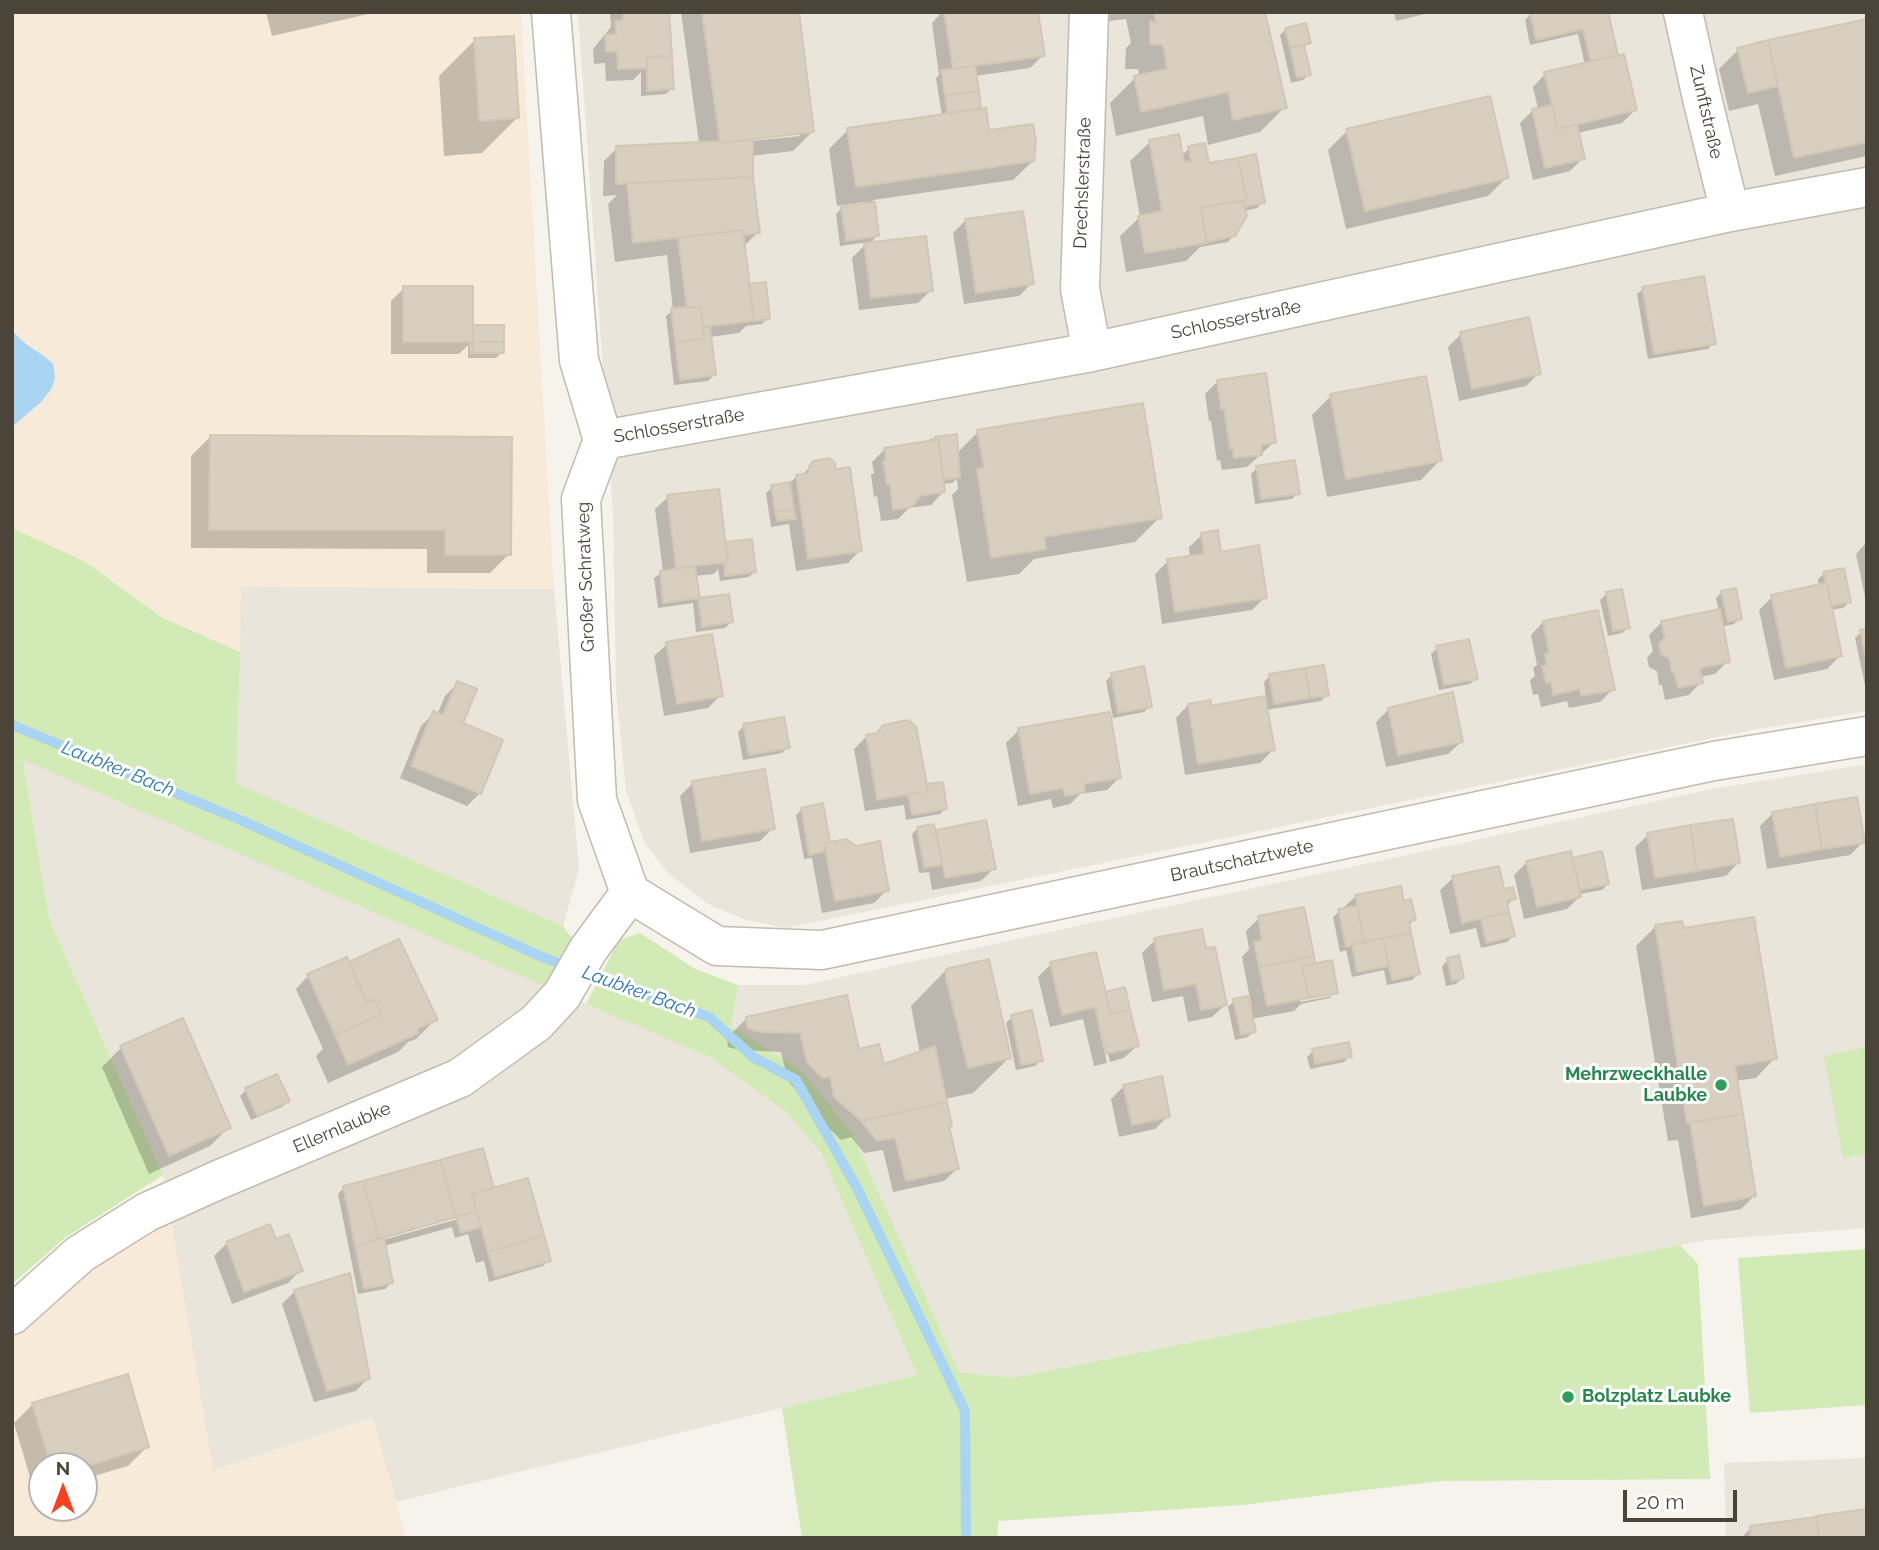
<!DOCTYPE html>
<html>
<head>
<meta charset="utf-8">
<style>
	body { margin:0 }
	#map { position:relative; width:1879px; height:1550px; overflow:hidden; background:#f6f3ec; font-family:Raleway,sans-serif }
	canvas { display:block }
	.frame { position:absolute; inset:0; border:14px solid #4b4439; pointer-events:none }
	.north { position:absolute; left:28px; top:1452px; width:70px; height:70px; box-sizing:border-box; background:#fff; border:2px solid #b7b4b0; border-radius:50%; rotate:0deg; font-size:19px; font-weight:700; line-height:28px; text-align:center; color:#4b4439 }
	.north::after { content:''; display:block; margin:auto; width:24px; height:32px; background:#fc3f1d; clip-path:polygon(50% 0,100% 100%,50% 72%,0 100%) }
	.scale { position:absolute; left:1623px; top:1490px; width:114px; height:32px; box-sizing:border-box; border:4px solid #4b4439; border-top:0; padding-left:9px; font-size:21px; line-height:24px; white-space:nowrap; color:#4b4439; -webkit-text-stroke:5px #fff; paint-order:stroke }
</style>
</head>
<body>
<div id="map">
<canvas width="1879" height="1550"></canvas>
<div class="frame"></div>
<div class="north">N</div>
<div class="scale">20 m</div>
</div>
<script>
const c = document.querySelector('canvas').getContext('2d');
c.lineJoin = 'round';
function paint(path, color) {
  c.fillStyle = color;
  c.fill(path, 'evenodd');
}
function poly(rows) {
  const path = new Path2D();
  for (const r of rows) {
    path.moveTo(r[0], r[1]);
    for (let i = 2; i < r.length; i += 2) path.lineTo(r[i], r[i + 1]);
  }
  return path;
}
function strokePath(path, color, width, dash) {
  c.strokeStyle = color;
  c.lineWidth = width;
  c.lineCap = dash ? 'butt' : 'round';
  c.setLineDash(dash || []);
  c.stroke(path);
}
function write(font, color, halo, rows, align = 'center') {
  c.font = font + ' Raleway,sans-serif';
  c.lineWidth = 6;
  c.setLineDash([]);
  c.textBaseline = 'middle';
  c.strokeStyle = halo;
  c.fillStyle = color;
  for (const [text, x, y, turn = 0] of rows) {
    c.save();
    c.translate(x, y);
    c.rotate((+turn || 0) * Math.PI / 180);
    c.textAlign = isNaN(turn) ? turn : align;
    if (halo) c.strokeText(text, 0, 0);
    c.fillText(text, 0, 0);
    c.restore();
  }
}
paint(poly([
	[578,12,1867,12,1867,711,1752,730,786,928,746,920,708,904,668,873,645,844,626,791,616,690,613,514],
	[240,586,554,589,579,869,563,926,236,783],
	[23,759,711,1058,786,1112,821,1153,917,1375,396,1502,372,1418,213,1471,163,1175,49,919],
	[1867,764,1867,1228,1707,1240,1680,1245,1012,1378,958,1372,852,1133,731,1026,738,985,804,985,1712,789],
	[1867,1458,1867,1538,1726,1538,1724,1463]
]), '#eae5da');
paint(poly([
	[12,12,521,12,554,589,241,586,240,652,161,617,84,561,12,528],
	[170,1214,213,1471,373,1418,406,1538,12,1538,12,1331,85,1269],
	[42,1466,84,1466,84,1508,42,1508]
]), '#f7ead8');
paint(poly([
	[12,528,84,561,161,617,240,652,236,783,563,926,575,942,544,986,23,760,49,919,163,1175,66,1237,12,1284],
	[640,933,695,969,738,985,731,1026,802,1071,852,1133,959,1372,1012,1378,1680,1245,1698,1264,1710,1479,1441,1481,1242,1505,998,1521,997,1538,802,1538,782,1408,917,1375,821,1153,786,1112,711,1058,586,1004,619,940],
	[1867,1047,1867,1154,1843,1158,1824,1056],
	[1867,1249,1867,1405,1750,1413,1738,1258]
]), '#d2eab5');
paint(poly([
	[12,331,26,344,45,357,53,364,55,377,52,388,41,402,12,427]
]), '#a9d4f2');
paint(poly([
	[266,12,377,12,272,36],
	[610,12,668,12,672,88,666,94,641,96,641,72,633,80,606,81,605,63,594,64,593,49,611,27],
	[681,12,797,12,812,132,793,151,751,156,752,177,758,232,743,247,748,286,768,318,762,324,746,326,739,333,710,337,714,375,708,381,674,385,666,316,673,310,667,255,615,262,608,204,617,195,603,196,604,161,617,148,699,143],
	[800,132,800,136,751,141,751,138],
	[942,12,1036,12,1043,55,1030,68,975,76,979,108,976,111,988,132,1033,161,1013,180,873,200,878,235,868,245,931,290,918,303,859,310,852,258,868,242,840,246,836,214,842,208,865,205,865,202,837,206,829,149,848,130,942,116,936,78,939,75,932,23],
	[1110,12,1264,12,1285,107,1260,132,1208,145,1203,116,1116,136,1110,103,1135,78,1139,77,1138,69,1125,69,1126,48,1131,43,1126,19,1109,21],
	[1394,12,1433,12,1396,21],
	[1538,12,1606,12,1616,55,1612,59,1635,110,1622,123,1577,133,1583,158,1570,171,1533,180,1520,123,1532,111,1538,109,1533,87,1545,74,1585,65,1578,34,1530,45,1525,20,1531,14],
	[1867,21,1867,156,1775,176,1758,104,1729,111,1719,69,1738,50],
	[1286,29,1309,42,1303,48,1309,74,1303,80,1291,83,1280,35],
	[475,40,517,118,482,153,444,156,439,76],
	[1347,131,1507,177,1488,196,1346,229,1328,150],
	[1150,142,1182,156,1189,148,1208,165,1263,202,1257,208,1244,211,1234,235,1228,242,1200,247,1186,261,1126,272,1120,236,1140,217,1130,161],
	[966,220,1032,283,1019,296,964,304,953,233],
	[404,288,471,327,502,352,496,358,468,358,468,345,459,354,391,354,391,301],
	[1643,289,1714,343,1708,349,1648,359,1637,294],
	[1461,334,1539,373,1526,386,1459,401,1448,347],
	[1218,381,1274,442,1247,467,1222,470,1220,460,1217,461,1211,421,1209,421,1205,394],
	[1331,396,1440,460,1421,480,1327,497,1312,415],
	[978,432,1160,517,1135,542,1034,559,1019,574,967,582,952,495,958,489,957,479,952,483,942,484,943,492,931,505,909,508,898,519,881,521,877,496,874,497,871,475,874,473,872,462,885,449,926,444,930,439,955,436,957,453],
	[210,437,509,554,490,573,427,573,427,549,191,548,191,456],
	[814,463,860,550,848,563,796,571,789,524,771,527,766,493,772,487,789,484,797,476,801,476],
	[1257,468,1298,493,1292,499,1255,504,1251,474],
	[668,497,725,546,727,543,755,571,749,577,720,581,718,569,714,574,695,576,698,600,727,596,731,622,725,628,696,632,693,603,658,608,654,578,663,572,655,509],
	[1202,535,1265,597,1252,610,1162,624,1155,574,1168,561,1190,558,1189,547],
	[1867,542,1867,606,1856,554],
	[1824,574,1849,602,1843,608,1831,610,1840,656,1827,669,1774,680,1759,610,1772,597,1819,586,1818,579],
	[1722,592,1740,618,1734,624,1721,627,1728,661,1715,674,1700,677,1701,682,1689,695,1665,700,1662,685,1659,685,1657,671,1649,667,1647,658,1653,651,1649,635,1662,622,1719,611,1716,598],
	[1606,594,1628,628,1622,633,1608,636,1600,600],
	[1543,622,1613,689,1600,702,1569,708,1567,701,1541,707,1538,694,1533,695,1530,680,1535,676,1533,668,1537,665,1531,635],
	[1867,630,1867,685,1865,685,1855,638,1861,632],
	[667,644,721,695,708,708,664,716,654,656],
	[1437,648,1476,678,1470,684,1439,690,1431,654],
	[1112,675,1150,706,1144,712,1113,718,1106,681],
	[1270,676,1327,695,1321,701,1266,710,1273,750,1260,763,1185,775,1176,718,1188,705,1210,708,1266,698,1264,682],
	[458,683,461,724,480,793,467,806,400,778,421,726,434,713,437,715,445,696],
	[1389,709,1461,742,1448,754,1386,767,1376,722],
	[744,726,788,747,782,753,743,760,738,732],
	[1019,730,1120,777,1107,790,1080,794,1070,804,1053,808,1051,799,1018,806,1006,743],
	[867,736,925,786,946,808,940,814,906,820,904,805,865,811,854,749],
	[693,783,773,828,760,841,690,853,680,796],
	[802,809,828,841,887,890,874,903,822,913,812,858,804,859,796,815],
	[1773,813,1863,842,1850,855,1767,869,1760,826],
	[918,828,934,834,937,832,994,868,981,881,932,890,929,872,919,873,912,834],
	[1648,835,1738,863,1726,876,1642,890,1635,847],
	[1571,860,1608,884,1602,890,1579,894,1580,896,1567,909,1524,919,1514,875,1527,862],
	[1453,878,1503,891,1514,899,1506,906,1513,936,1507,942,1481,948,1476,928,1450,934,1440,890],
	[1355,897,1403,903,1414,920,1408,926,1418,974,1412,980,1387,985,1384,970,1352,977,1346,950,1340,952,1333,917],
	[1259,918,1313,963,1336,992,1330,998,1301,1004,1294,1011,1251,1019,1254,1031,1248,1037,1235,1040,1228,1007,1234,1001,1249,1009,1252,1009,1242,957,1249,949,1246,931],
	[1332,992,1332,996,1300,1002,1300,998],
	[1655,927,1682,930,1775,1058,1756,1078,1735,1081,1754,1196,1741,1209,1691,1218,1678,1140,1668,1141,1636,946],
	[1155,940,1225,1005,1212,1017,1188,1022,1183,996,1152,1002,1142,953],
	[1448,960,1462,978,1456,984,1446,986,1442,966],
	[348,964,436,1019,416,1039,408,1042,398,1052,328,1083,316,1056,323,1049,296,989,308,976],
	[1051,964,1104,994,1137,1046,1124,1058,1110,1062,1101,1025,1098,1025,1107,1063,1094,1066,1083,1019,1050,1027,1038,977],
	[946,970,1009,1058,973,1093,945,1099,950,1125,948,1127,957,1169,944,1181,893,1192,883,1150,864,1153,851,1137,841,1140,816,1116,811,1095,802,1097,788,1081,781,1052,740,1050,728,1047,727,1038,746,1019,846,997,858,1051,882,1066,920,1053,911,1006],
	[1012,1017,1041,1060,1035,1066,1016,1070,1006,1023],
	[121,1048,229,1127,210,1146,149,1174,102,1067],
	[1313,1051,1350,1056,1344,1062,1310,1069,1307,1057],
	[276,1076,288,1101,282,1107,251,1120,240,1096,246,1090],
	[1124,1086,1168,1116,1155,1129,1119,1137,1111,1099],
	[344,1188,493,1190,549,1260,543,1266,489,1282,484,1261,476,1263,468,1234,455,1238,452,1227,384,1246,391,1283,385,1289,358,1294,338,1194],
	[464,1213,465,1217,383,1240,383,1236],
	[275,1241,301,1270,288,1283,232,1304,214,1256,227,1243],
	[295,1291,368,1378,356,1391,314,1402,282,1304],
	[33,1404,147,1447,128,1466,84,1479,84,1466,42,1466,42,1492,35,1494,14,1423],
	[1816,1518,1867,1538,1741,1538,1751,1528]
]), '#0003');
strokePath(poly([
	[12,725,238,819,542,957,569,967],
	[585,972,709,1017,753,1057,796,1080,857,1188,965,1411,966,1538]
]), '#a9d4f2', 10);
const building = poly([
	[623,12,669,12,672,56,647,57,647,68,618,69,617,51,606,52,605,35,616,34,615,21,623,20,623,12],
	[702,12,799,12,814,132,720,143,702,12],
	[944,12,1038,12,1045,56,953,69,944,12],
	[1154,12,1265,12,1287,108,1233,120,1228,92,1141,112,1134,76,1167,69,1163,45,1150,44,1150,21,1156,23,1154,12],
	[1608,12,1618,55,1591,62,1583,29,1536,40,1530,13,1608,12],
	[1867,19,1867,142,1794,158,1768,40,1867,19],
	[1306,23,1311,43,1290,48,1285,28,1306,23],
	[514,36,519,118,479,121,474,38,514,36],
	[1768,40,1778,86,1748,93,1737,48,1768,40],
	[1304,45,1311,75,1297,78,1290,48,1304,45],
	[1624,54,1637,110,1558,129,1544,72,1624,54],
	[672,56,674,89,647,91,647,57,672,56],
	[975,66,979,91,945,96,941,70,975,66],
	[979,91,981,108,947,113,945,96,979,91],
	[1490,96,1509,178,1365,211,1346,129,1490,96],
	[1552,105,1558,129,1577,124,1585,159,1545,168,1532,109,1552,105],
	[986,108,989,130,1033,124,1036,142,1034,161,856,187,847,128,986,108],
	[1179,134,1184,162,1191,161,1188,146,1205,143,1209,163,1238,158,1247,200,1201,208,1207,243,1145,253,1138,216,1162,211,1149,140,1179,134],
	[753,139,753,177,616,184,616,146,720,141,720,143,753,139],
	[1256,154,1265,203,1244,207,1243,200,1247,200,1238,158,1256,154],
	[753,177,760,233,743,235,743,230,633,243,627,183,753,177],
	[1243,200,1247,216,1235,236,1207,242,1201,208,1243,200],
	[875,202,879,236,846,241,841,207,875,202],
	[1023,211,1034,284,976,293,965,219,1023,211],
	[743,230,754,321,703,327,701,307,687,308,678,238,743,230],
	[926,236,933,291,871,298,864,243,926,236],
	[1704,276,1716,344,1654,354,1642,287,1704,276],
	[766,282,770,319,754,321,749,284,766,282],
	[403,286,473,286,473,353,470,353,470,342,403,342,403,286],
	[687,307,701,307,704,339,675,342,671,308,687,307],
	[1529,317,1541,374,1472,389,1460,332,1529,317],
	[473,325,504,325,504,342,473,342,473,325],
	[703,327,710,327,716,375,680,380,675,342,704,339,703,327],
	[473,342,504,342,504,353,473,353,473,342],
	[1266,373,1276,443,1261,445,1262,455,1234,458,1233,448,1230,449,1224,409,1221,409,1217,380,1266,373],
	[1426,376,1442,461,1346,479,1330,394,1426,376],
	[1143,403,1162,518,1044,537,1046,549,991,558,977,469,984,467,977,430,1143,403],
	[957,434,960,477,944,480,938,440,935,440,935,437,957,434],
	[210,435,512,437,511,555,445,555,445,530,209,530,210,435],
	[935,440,938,440,945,492,920,496,912,507,893,510,890,484,887,485,883,461,886,460,884,448,935,440],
	[829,458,835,463,836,469,850,467,862,551,808,559,796,475,809,473,809,467,813,461,829,458],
	[1295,460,1300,494,1261,499,1256,466,1295,460],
	[790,482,794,510,775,512,771,485,790,482],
	[719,489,728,562,676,568,667,495,719,489],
	[794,510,796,519,777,521,775,512,794,510],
	[1218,530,1221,552,1259,545,1267,598,1175,612,1167,559,1204,554,1201,533,1218,530],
	[752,539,756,572,725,576,724,562,728,562,726,542,752,539],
	[695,566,700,598,663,603,660,571,695,566],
	[1844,568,1851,602,1832,606,1823,572,1844,568],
	[1825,583,1827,583,1842,656,1786,668,1771,595,1825,583],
	[1736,588,1742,619,1728,622,1721,591,1736,588],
	[1622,589,1630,628,1613,631,1606,592,1622,589],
	[729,594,733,622,702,627,698,598,729,594],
	[1720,609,1730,662,1700,668,1703,683,1678,688,1674,673,1672,673,1669,658,1661,654,1659,644,1665,637,1661,621,1720,609],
	[1598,610,1615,690,1581,696,1580,689,1553,695,1551,682,1546,683,1542,666,1547,665,1545,654,1549,653,1543,621,1598,610],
	[1867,629,1867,664,1860,630,1867,629],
	[712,634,723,696,677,704,666,642,712,634],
	[1469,639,1478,679,1444,685,1436,646,1469,639],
	[1324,665,1329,696,1310,698,1305,668,1324,665],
	[1144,666,1152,707,1118,713,1111,673,1144,666],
	[1305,668,1310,698,1274,704,1269,674,1305,668],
	[457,681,477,689,463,723,503,740,481,794,411,766,433,711,443,715,457,681],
	[1453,692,1463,742,1398,755,1388,708,1453,692],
	[1265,696,1275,750,1198,764,1188,704,1211,700,1211,706,1265,696],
	[1110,712,1121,778,1084,784,1085,792,1065,796,1063,788,1030,794,1018,728,1110,712],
	[784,717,790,748,749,755,743,724,784,717],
	[908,720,916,726,928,791,877,800,866,735,877,733,883,725,908,720],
	[765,769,775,829,702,841,692,781,765,769],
	[943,782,947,809,912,815,908,794,928,791,926,784,943,782],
	[1857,797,1865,843,1822,849,1815,804,1857,797],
	[823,803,830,842,824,843,826,851,809,855,801,808,823,803],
	[1815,804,1822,849,1780,857,1772,812,1815,804],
	[1733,819,1740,863,1697,871,1690,825,1733,819],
	[986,820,996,869,945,878,936,830,986,820],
	[934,824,942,865,924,868,917,827,934,824],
	[1690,825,1697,871,1655,878,1647,833,1690,825],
	[847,839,856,846,880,841,889,891,835,901,824,843,847,839],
	[1571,851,1581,897,1537,907,1526,861,1571,851],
	[1602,851,1609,884,1580,890,1572,858,1602,851],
	[1499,866,1504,889,1513,887,1516,899,1507,901,1509,912,1462,923,1452,876,1499,866],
	[1401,886,1404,901,1411,899,1416,920,1409,921,1411,933,1364,942,1355,895,1401,886],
	[1357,906,1364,942,1346,947,1338,909,1357,906],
	[1304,907,1314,956,1259,967,1254,942,1262,940,1258,916,1304,907],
	[1509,912,1515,936,1486,943,1481,919,1509,912],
	[1754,917,1777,1059,1735,1066,1743,1114,1687,1123,1655,925,1682,921,1684,928,1754,917],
	[1202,929,1206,948,1215,947,1227,1005,1201,1010,1196,984,1164,990,1154,938,1202,929],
	[1411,933,1420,974,1392,980,1383,938,1411,933],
	[1383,938,1389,966,1357,972,1352,945,1383,938],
	[399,939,438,1020,417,1029,419,1033,348,1065,335,1035,381,1015,374,1000,367,1003,349,962,399,939],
	[1096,952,1111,1014,1130,1010,1139,1046,1106,1054,1095,1007,1062,1015,1050,962,1096,952],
	[1459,955,1464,978,1452,981,1447,958,1459,955],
	[1314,956,1315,964,1302,966,1309,998,1267,1006,1259,967,1314,956],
	[347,957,367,1003,374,1000,381,1015,335,1035,307,974,347,957],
	[989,959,1011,1058,968,1068,946,979,946,969,989,959],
	[1332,960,1338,993,1309,998,1302,966,1332,960],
	[1125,987,1130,1010,1111,1014,1105,992,1125,987],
	[847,995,859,1049,879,1044,884,1064,935,1046,947,1102,861,1121,834,1097,830,1077,822,1078,807,1062,800,1033,760,1032,747,1028,746,1017,847,995],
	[1248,996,1256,1032,1241,1035,1233,999,1248,996],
	[1032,1010,1043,1061,1021,1065,1011,1015,1032,1010],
	[183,1018,231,1128,169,1156,120,1046,183,1018],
	[1349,1042,1352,1057,1315,1064,1312,1049,1349,1042],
	[277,1074,290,1101,257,1116,245,1088,277,1074],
	[1162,1076,1170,1117,1132,1125,1123,1085,1162,1076],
	[947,1102,952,1126,949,1126,959,1169,906,1181,895,1138,877,1141,861,1121,947,1102],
	[1743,1114,1756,1196,1704,1206,1690,1123,1743,1114],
	[483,1148,494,1188,472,1194,477,1211,456,1217,440,1160,483,1148],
	[440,1160,456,1217,379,1239,363,1181,440,1160],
	[528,1178,544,1235,488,1252,472,1194,528,1178],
	[363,1181,379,1239,355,1246,343,1186,363,1181],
	[477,1211,481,1227,461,1233,456,1217,477,1211],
	[270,1224,276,1239,289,1234,303,1271,244,1292,226,1242,270,1224],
	[544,1235,551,1261,495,1277,488,1252,544,1235],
	[384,1237,393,1283,364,1289,355,1246,384,1237],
	[350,1273,370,1379,327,1391,294,1290,350,1273],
	[128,1374,149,1447,84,1467,51,1466,32,1403,128,1374],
	[1867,1509,1867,1538,1819,1538,1816,1516,1867,1509],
	[1816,1517,1819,1538,1751,1538,1750,1526,1816,1517]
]);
paint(building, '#d8cfc1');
strokePath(building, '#d3c7b4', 2);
const minor = poly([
	[551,12,579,360,603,440,581,499,597,800,630,893],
	[1089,12,1080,289,1092,352],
	[1683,12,1702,98,1730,212],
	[603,440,1092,352,1730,212,1867,187],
	[630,893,717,946,822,950,1714,761,1867,736],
	[12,1315,80,1254,147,1212,218,1180,460,1078,536,1023,562,995,588,950,630,893]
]);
strokePath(minor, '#c2bbae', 41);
strokePath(minor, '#fff', 38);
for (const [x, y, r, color] of [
	[1721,1085,7,"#2e9e5b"],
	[1568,1397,7,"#2e9e5b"]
]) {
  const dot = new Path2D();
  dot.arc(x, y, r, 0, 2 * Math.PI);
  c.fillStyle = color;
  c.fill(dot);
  strokePath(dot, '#fff', 2.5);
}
write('18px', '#4b4439', '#fff', [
	["Zunftstraße",1706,112,77],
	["Drechslerstraße",1083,183,-88],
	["Schlosserstraße",1236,320,-12],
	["Schlosserstraße",679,426,-10],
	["Großer Schratweg",586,577,-92],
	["Brautschatztwete",1242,861,-12],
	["Ellernlaubke",342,1128,-23]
]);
write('bold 18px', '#27864d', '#fff', [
	["Mehrzweckhalle",1707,1075],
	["Laubke",1707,1096],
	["Bolzplatz Laubke",1582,1397,"left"]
], 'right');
write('italic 19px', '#2e7ab2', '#fff', [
	["Laubker Bach",118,769,22],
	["Laubker Bach",639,992,20]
]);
</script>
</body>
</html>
